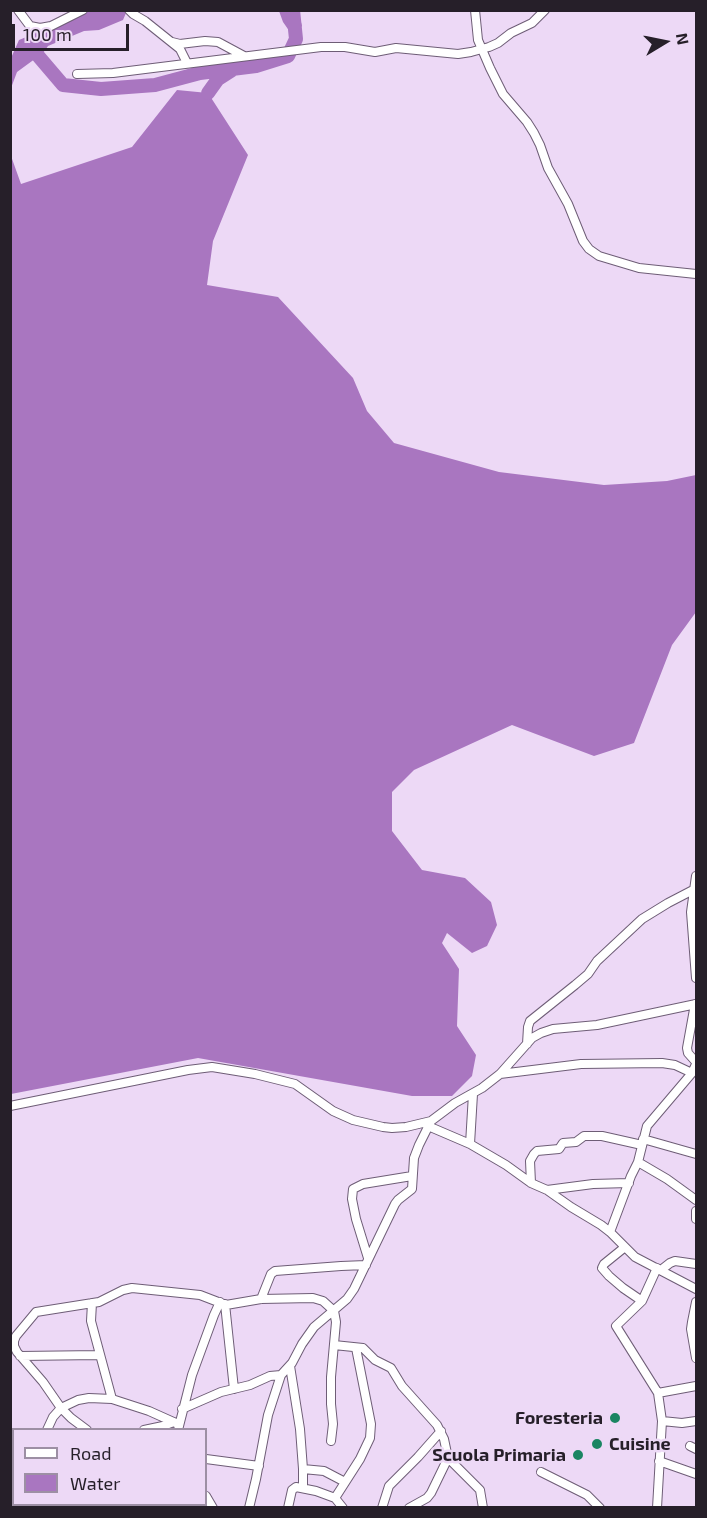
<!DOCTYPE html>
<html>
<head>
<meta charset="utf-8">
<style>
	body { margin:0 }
	#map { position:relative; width:707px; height:1518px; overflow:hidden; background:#edd9f6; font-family:"Exo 2",sans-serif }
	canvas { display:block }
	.frame { position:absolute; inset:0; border:12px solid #261f29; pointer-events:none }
	.legend { position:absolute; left:12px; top:1428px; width:195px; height:78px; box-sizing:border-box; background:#edd9f6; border:2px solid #9d8fa4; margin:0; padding:8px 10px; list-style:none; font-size:18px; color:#261f29 }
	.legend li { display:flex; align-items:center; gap:12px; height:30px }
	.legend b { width:30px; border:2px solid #9d8fa4 }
	.north { position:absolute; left:635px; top:12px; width:60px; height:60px; -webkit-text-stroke:4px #edd9f6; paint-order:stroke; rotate:80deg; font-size:16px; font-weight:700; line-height:24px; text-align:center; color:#261f29 }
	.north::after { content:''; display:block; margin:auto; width:21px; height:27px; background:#261f29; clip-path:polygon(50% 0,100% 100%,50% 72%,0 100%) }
	.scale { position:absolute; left:12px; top:24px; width:117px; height:27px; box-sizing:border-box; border:3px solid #261f29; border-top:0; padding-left:8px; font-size:18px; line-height:21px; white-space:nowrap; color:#261f29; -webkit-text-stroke:4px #edd9f6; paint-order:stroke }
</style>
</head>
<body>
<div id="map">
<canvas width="707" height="1518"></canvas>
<div class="frame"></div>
<ul class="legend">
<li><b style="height:8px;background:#fff"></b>Road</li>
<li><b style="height:16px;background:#a976c0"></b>Water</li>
</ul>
<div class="north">N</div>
<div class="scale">100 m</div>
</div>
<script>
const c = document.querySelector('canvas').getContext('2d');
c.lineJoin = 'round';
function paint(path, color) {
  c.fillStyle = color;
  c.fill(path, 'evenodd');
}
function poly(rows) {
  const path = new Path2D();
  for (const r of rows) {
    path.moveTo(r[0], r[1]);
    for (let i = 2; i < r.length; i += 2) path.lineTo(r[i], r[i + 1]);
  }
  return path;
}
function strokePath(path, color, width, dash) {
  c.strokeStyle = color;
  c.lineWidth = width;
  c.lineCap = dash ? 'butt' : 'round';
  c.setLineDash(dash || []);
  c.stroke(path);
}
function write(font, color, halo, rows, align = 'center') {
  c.font = font + ' "Exo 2",sans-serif';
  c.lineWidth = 5;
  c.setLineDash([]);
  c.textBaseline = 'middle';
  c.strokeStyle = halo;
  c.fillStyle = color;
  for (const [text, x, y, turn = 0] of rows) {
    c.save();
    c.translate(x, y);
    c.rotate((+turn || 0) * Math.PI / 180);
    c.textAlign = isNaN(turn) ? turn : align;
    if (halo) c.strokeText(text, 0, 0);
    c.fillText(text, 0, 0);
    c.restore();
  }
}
paint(poly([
	[86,11,124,11,126,13,123,20,99,30,84,31,48,46,43,53,17,72,11,88,11,58,19,40,36,33,57,28],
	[279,11,298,11,302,26,299,29,290,32,283,22],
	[177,90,208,93,248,155,213,241,207,285,278,297,353,378,367,411,394,443,499,472,604,485,667,481,696,475,696,612,672,645,634,743,594,756,512,725,414,770,392,792,392,831,422,870,465,878,491,902,497,925,487,946,472,953,447,933,442,943,459,969,457,1026,476,1055,472,1076,452,1096,412,1096,198,1058,11,1094,11,156,21,184,132,147]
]), '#a976c0');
strokePath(poly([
	[28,44,63,85,101,89,155,85,200,73,256,66,288,56,296,39,293,10],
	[208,93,218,79,232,70]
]), '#a976c0', 14);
const minor = poly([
	[18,10,30,26,40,28,51,26,83,10],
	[129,10,133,14,145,21,180,49,187,63],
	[475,10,478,40,490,68,503,94,527,122,534,133,540,145,548,168,568,204,583,241,589,249,599,256,639,268,696,274],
	[172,42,180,44,205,41,218,42,244,56],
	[77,74,113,73,321,47,345,47,375,52,396,48,458,54,471,52,489,47,498,43,511,33,532,23,545,10],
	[696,876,691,912,696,978],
	[695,1004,687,1048,688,1053,696,1062],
	[527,1044,528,1027,530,1021,575,985,588,974,597,961,642,919,668,903,693,890],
	[500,1074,581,1064,662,1063,675,1065,692,1073],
	[10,1106,188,1070,212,1067,255,1074,295,1084,333,1111,353,1120,383,1127,392,1128,406,1127,431,1121],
	[428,1126,470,1144,506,1165,531,1183,547,1190,571,1207,601,1225,610,1232,635,1257,696,1289],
	[643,1139,696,1154],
	[470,1144,473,1094],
	[638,1162,667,1179,696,1200],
	[531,1183,530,1161,534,1154,537,1151,559,1149,563,1143,576,1142,584,1136,602,1136,642,1145],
	[547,1190,593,1184,629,1183],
	[696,1211,696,1219],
	[610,1232,631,1176,638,1162,647,1126,692,1073,696,1064],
	[625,1247,604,1264,602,1268,609,1276,623,1288,642,1301],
	[368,1258,356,1219,352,1199,353,1189,363,1184,412,1176],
	[661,1270,670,1263,675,1261,696,1264],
	[261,1299,271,1274,275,1271,341,1266,366,1265],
	[696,1302,692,1322,691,1329,696,1358],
	[92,1303,91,1321,112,1399],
	[225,1304,234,1389],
	[334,1345,363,1348,375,1360,391,1368,402,1386,437,1425,444,1439,448,1458,480,1490,483,1508],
	[20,1356,99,1355],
	[290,1366,300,1429,303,1469,303,1488],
	[658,1393,696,1386],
	[182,1409,221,1392,250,1385,270,1376,281,1375],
	[662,1421,682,1423,696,1421],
	[47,1430,53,1417,61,1408,78,1400,89,1398,112,1399,149,1411,178,1424],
	[87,1430,71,1418,61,1408,43,1382,17,1352,14,1346,14,1341,16,1336,36,1312,99,1302,123,1290,132,1288,200,1295,226,1305,261,1299,313,1298,323,1301,334,1311,336,1322,331,1377,331,1404,333,1424,331,1441],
	[144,1430,163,1426,174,1422],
	[178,1430,192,1375,214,1315,220,1302],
	[10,1436,14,1438],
	[690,1446,696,1449],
	[206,1459,259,1466],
	[659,1461,696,1474],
	[303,1469,324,1471,345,1482],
	[541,1472,587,1495,600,1508],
	[206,1496,213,1508],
	[335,1498,360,1459,370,1438,371,1424,356,1348],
	[112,1504,114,1508],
	[157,1508,158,1504],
	[249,1508,256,1479,268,1415,281,1375,292,1363,302,1344,314,1327,347,1299,354,1289,395,1204,398,1200,412,1189,414,1158,419,1145,431,1121,455,1103,482,1088,500,1074,532,1038,541,1033,553,1029,597,1025,696,1004],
	[288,1508,292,1490,296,1487,316,1491,335,1498,343,1508],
	[382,1508,389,1486,418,1457,441,1431],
	[409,1508,427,1498,431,1493,448,1458],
	[657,1508,662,1421,658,1393,616,1326,642,1301,657,1268]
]);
strokePath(minor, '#6e5d76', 10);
strokePath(minor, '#fff', 8);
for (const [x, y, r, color] of [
	[615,1418,6,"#1a8562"],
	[597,1444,6,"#1a8562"],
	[578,1455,6,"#1a8562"]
]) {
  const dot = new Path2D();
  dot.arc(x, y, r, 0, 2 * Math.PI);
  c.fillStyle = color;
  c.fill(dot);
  strokePath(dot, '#edd9f6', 2);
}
write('bold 18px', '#261f29', '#edd9f6', [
	["Foresteria",603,1418],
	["Cuisine",609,1444,"left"],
	["Scuola Primaria",566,1455]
], 'right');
</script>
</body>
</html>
